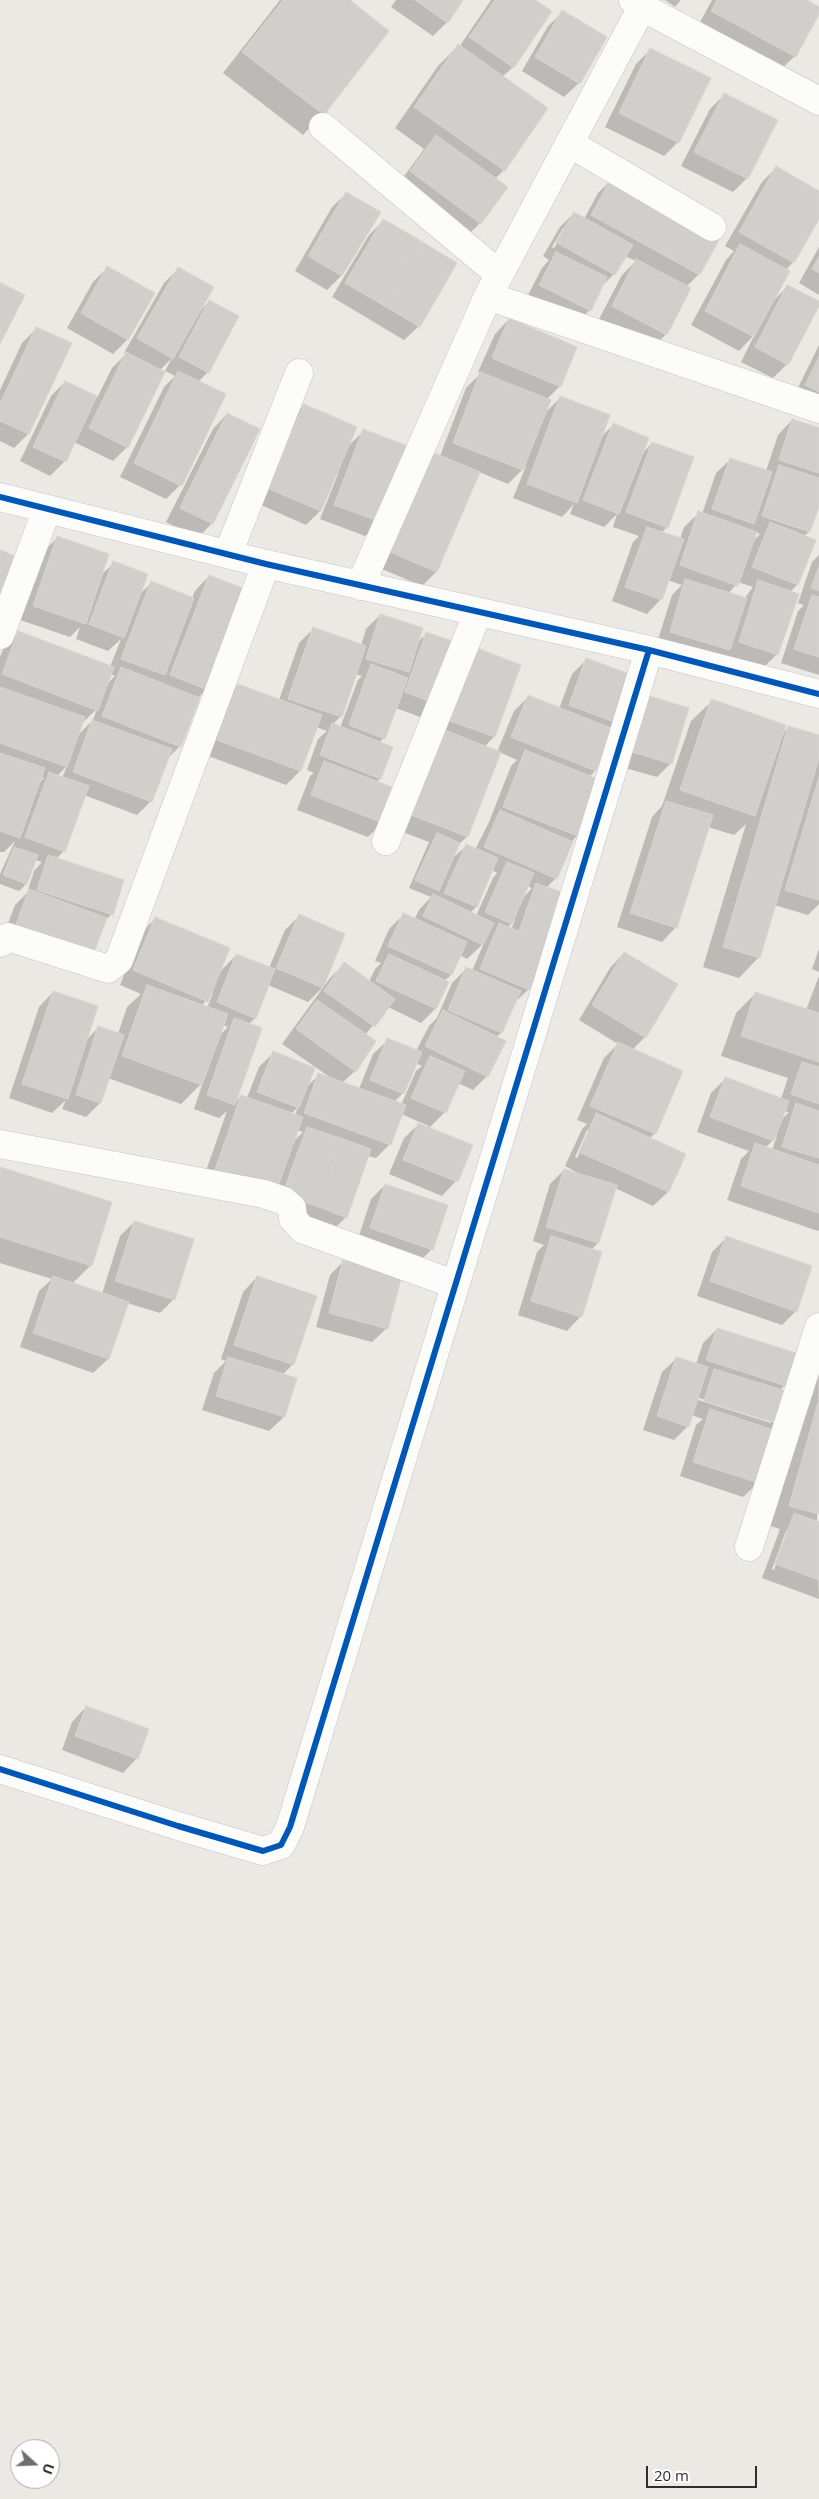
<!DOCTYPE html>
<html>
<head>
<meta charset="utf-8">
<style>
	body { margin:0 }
	#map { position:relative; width:819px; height:2499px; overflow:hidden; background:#ece8e4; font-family:"Open Sans",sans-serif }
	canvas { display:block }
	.north { position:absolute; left:10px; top:2439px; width:50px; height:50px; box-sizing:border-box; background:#fff; border:1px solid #ababab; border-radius:50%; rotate:110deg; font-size:14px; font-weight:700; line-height:20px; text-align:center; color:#2e2e2e }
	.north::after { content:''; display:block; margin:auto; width:18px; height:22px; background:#706f6e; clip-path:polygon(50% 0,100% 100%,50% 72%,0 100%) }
	.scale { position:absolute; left:646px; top:2466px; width:111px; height:22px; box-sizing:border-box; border:2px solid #2e2e2e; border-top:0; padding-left:6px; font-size:15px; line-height:18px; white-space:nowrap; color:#2e2e2e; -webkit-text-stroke:4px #fff; paint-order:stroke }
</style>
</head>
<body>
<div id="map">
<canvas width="819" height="2499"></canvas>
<div class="north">U</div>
<div class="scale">20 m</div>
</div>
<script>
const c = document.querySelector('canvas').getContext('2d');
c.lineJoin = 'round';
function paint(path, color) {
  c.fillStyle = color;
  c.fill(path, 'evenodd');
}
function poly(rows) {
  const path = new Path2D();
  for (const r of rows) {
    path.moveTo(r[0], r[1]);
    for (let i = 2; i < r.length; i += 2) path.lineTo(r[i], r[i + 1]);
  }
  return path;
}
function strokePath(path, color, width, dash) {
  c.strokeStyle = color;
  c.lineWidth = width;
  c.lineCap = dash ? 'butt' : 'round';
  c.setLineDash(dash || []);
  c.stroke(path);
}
paint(poly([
	[280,0,348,0,323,114,303,135,223,73],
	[396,0,462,0,447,22,433,36,391,7],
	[491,0,533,0,513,67,502,77,504,170,495,179,480,223,466,237,397,186,424,149,395,128,438,66,458,46,459,47],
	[665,0,681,0,675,7],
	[712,0,804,0,819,8,819,11,795,56,780,70,698,26],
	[563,12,579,83,564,97,522,71,548,26],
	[650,50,678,142,664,156,605,127,636,64],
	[724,95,747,178,733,192,681,166,710,109],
	[776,168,819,193,819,216,793,262,786,270,773,301,788,286,819,303,787,364,773,378,741,362,755,334,739,351,691,325,726,260,734,251,725,246,762,182],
	[612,179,699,274,686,287,666,334,652,349,598,321,622,275,636,261,625,256,614,274,600,288,590,310,575,324,526,299,542,268,549,260,543,256,560,227,574,213,584,219,598,193],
	[563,228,566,228,554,248,552,247],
	[347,193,379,212,341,276,327,290,295,271,332,207],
	[383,221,419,326,404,340,332,297,369,235],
	[819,247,819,295,799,283],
	[107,268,154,294,127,340,113,354,67,328,93,282],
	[178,269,201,310,209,301,208,372,198,382,180,485,166,499,120,477,164,387,175,376,165,371,172,358,160,370,127,447,113,461,74,442,65,461,50,476,20,461,51,396,65,382,97,398,112,368,126,354,124,353,164,283],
	[509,319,560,386,546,400,544,414,560,398,600,438,613,425,641,455,652,443,667,527,661,533,680,539,684,527,699,513,702,514,716,473,731,459,766,471,778,435,792,420,819,429,819,503,809,532,804,536,814,540,797,585,790,592,777,654,763,668,656,646,672,595,682,585,668,580,661,599,647,614,612,601,633,542,639,536,613,527,617,514,604,527,570,514,574,504,562,517,513,498,526,466,508,484,479,472,436,572,422,586,375,566,440,456,466,388,481,373,478,372,495,334],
	[756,532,760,534,753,541],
	[738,582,753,587,744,599,728,594],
	[36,329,70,344,28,434,14,448,0,441,0,390,22,343],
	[819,345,819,413,792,400],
	[304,405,347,447,364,431,379,522,365,536,320,519,338,474,336,473,320,511,306,525,254,502,290,419],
	[227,414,258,430,212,523,198,538,166,522,213,429],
	[57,538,100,576,114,563,139,595,151,583,192,598,195,591,209,576,207,689,199,697,180,746,167,759,151,801,137,815,84,795,64,851,56,859,112,914,104,921,0,945,15,905,27,893,34,871,42,862,35,860,26,884,19,891,0,884,0,874,15,841,4,852,0,852,0,657,4,647,18,633,110,667,121,639,108,651,76,639,80,627,70,637,20,620,43,552],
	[110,674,115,676,106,685],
	[97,709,93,720,77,736,81,724],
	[67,766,62,778,57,776],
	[40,777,44,778,37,785],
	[819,555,819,675,781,663,798,611,804,605,798,603,812,562],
	[380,615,417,643,427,633,459,645,423,718,396,708,384,738,379,743,391,748,380,779,376,782,382,823,368,837,297,810,310,776,314,773,307,770,318,739,327,731,316,727,300,771,286,785,203,754,224,699,238,685,279,700,299,643,313,629,361,646,366,629],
	[355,674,362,676,358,680,340,728,332,725,341,716],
	[586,660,616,723,609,729,611,730,595,771,589,777,577,836,571,842,556,878,546,888,565,895,529,989,514,1003,501,1033,496,1037,487,1076,473,1090,458,1083,445,1112,429,1128,471,1146,456,1181,442,1196,389,1174,404,1138,419,1124,428,1128,429,1126,401,1114,390,1144,376,1158,368,1156,346,1217,332,1231,201,1185,227,1111,219,1118,194,1109,203,1082,181,1104,108,1078,100,1103,86,1117,62,1109,66,1100,52,1113,9,1098,39,1007,53,992,86,1040,99,1027,118,1034,127,1007,141,994,120,985,141,933,155,919,219,973,236,955,269,968,285,930,299,916,344,935,322,988,308,1002,268,985,255,1018,248,1025,234,1104,241,1096,247,1098,259,1067,273,1053,306,1087,319,1075,331,1078,282,1044,330,978,344,964,369,982,375,969,381,963,375,961,389,929,403,915,414,920,419,910,431,897,409,888,429,842,392,828,463,664,520,665,494,737,484,747,497,752,514,711,528,697,559,709,572,674],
	[499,752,517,760,511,766,489,822,475,850,466,846,451,860,458,845,467,837],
	[492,870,497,873,493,878,476,916,470,913,476,907],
	[527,886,532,888,522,899],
	[515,920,511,930,507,928],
	[484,943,472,971,467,968,452,983,437,1018,429,1026,416,1051,388,1040,373,1054,359,1089,342,1083,355,1071,375,1042,365,1035,388,1007,421,1023,435,1009,448,982,444,981,451,975,460,955,467,959],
	[211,992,213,993,207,1008,202,1006],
	[223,1025,228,1027,219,1036],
	[416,1063,422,1066,416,1071,401,1105,394,1102,403,1093],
	[298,1107,295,1115,291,1114],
	[297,1130,303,1132,292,1143],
	[712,701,782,734,788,728,819,737,816,763,819,760,819,904,808,915,774,905,759,957,739,978,703,967,746,824,734,835,708,827,676,927,662,942,617,927,652,817,662,806,691,721],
	[636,712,671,763,657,777,618,766],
	[819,949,819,972,812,969],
	[624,953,676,984,645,1037,632,1050,655,1133,649,1139,684,1154,668,1192,653,1206,615,1188,598,1243,591,1250,581,1316,567,1331,518,1315,537,1252,544,1245,533,1241,550,1184,564,1170,581,1175,565,1166,582,1129,587,1124,577,1120,604,1058,618,1044,579,1020,610,968],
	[587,1130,590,1130,577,1158,575,1157],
	[819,976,819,1230,818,1231,727,1200,741,1159,749,1151,697,1132,711,1093,725,1079,781,1099,788,1078,721,1056,736,1013,756,993,806,1010],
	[784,1111,789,1112,780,1121],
	[777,1136,772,1150,765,1148],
	[0,1168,91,1265,72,1284,102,1294,120,1236,134,1222,174,1299,160,1313,127,1303,108,1359,93,1373,20,1347,39,1291,52,1279,0,1263],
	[385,1185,432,1249,418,1263,357,1242,371,1199],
	[726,1238,796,1311,782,1325,697,1296,712,1252],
	[344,1261,387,1328,372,1342,316,1327,330,1275],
	[257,1277,293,1364,282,1375,296,1379,284,1417,269,1431,202,1410,214,1373,226,1361,221,1359,243,1292],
	[717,1329,785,1385,779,1391,778,1423,771,1430,758,1483,743,1497,680,1476,696,1425,703,1419,691,1415,688,1426,674,1440,643,1430,662,1372,677,1358,696,1364,703,1343],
	[699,1398,771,1420,771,1423,698,1400],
	[819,1360,817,1523,819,1599,762,1578,780,1529,770,1526],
	[786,1531,789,1531,774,1570,772,1569],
	[86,1707,137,1758,123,1773,62,1750,72,1722]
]), '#0003');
const building = poly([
	[283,0,350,0,389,31,324,115,242,52,283,0],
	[415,0,463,0,448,23,415,0],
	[495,0,535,0,552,11,514,68,469,37,495,0],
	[717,0,807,0,819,7,819,14,796,57,711,11,717,0],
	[562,10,607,37,580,84,535,57,562,10],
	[458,44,548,108,505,171,414,107,458,44],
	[650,48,711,78,679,143,619,113,650,48],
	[724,93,778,120,748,179,694,152,724,93],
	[436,135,508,187,481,224,410,171,436,135],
	[776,166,819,191,819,219,794,263,739,232,776,166],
	[612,177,721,236,700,275,591,215,612,177],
	[346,192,381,212,342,276,308,256,346,192],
	[574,212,633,245,615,275,556,242,574,212],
	[383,219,421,241,383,305,345,283,383,219],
	[421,241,457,263,420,327,383,305,421,241],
	[740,244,790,271,754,337,705,311,740,244],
	[556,252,607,277,591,311,539,285,556,252],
	[819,257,819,273,812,269,819,257],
	[636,259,691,288,667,335,612,306,636,259],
	[107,266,155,293,128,340,81,313,107,266],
	[178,267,214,287,173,359,137,338,178,267],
	[1,283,25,295,0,344,0,285,1,283],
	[787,285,819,301,819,306,788,365,755,347,787,285],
	[209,300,239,316,209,373,179,357,209,300],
	[509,318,577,347,561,387,492,358,509,318],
	[36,327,72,343,29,434,0,421,0,404,36,327],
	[126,352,165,372,128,448,89,428,126,352],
	[819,357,819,392,805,385,819,357],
	[178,371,226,394,182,486,134,463,178,371],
	[480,372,551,400,523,470,453,443,480,372],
	[65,381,97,396,66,462,33,447,65,381],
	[560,396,610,415,577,503,527,484,560,396],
	[304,404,357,427,321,511,267,488,304,404],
	[227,413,260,429,213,524,180,508,227,413],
	[792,419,819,428,819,473,779,460,792,419],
	[613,423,649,438,619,514,583,500,613,423],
	[363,429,410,447,381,522,334,505,363,429],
	[652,442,694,457,668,528,626,512,652,442],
	[432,452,480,472,437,572,388,551,432,452],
	[730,458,772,472,754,524,712,509,730,458],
	[779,465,819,478,819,507,810,532,762,516,779,465],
	[698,511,757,532,738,586,680,565,698,511],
	[770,522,816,540,798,585,752,567,770,522],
	[647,527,684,539,662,600,625,587,647,527],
	[57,536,109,554,86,624,33,606,57,536],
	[0,550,25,560,0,620,0,550],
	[113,561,148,574,124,638,89,624,113,561],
	[819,566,819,591,811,588,819,566],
	[209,575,247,590,208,690,170,675,209,575],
	[685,579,747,598,730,650,670,632,685,579],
	[758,580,799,594,778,655,739,642,758,580],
	[151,581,194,598,165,675,121,659,151,581],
	[812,595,819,597,819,657,794,649,812,595],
	[380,614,423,628,409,672,366,659,380,614],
	[313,627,366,646,342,717,288,699,313,627],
	[18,631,114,667,98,711,2,674,18,631],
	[426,632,461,644,439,705,405,692,426,632],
	[477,648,521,665,495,737,450,721,477,648],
	[586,658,635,676,617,723,569,705,586,658],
	[371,664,408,678,385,739,349,725,371,664],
	[121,667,200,698,181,747,102,716,121,667],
	[238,684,322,715,301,771,217,740,238,684],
	[0,687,85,717,67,767,0,743,0,687],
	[528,695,613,729,596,771,511,737,528,695],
	[649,696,689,708,672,764,632,752,649,696],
	[711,699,786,725,755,816,680,790,711,699],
	[92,720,172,749,152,802,73,772,92,720],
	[332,723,393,747,381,779,320,755,332,723],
	[788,726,819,735,819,758,760,958,723,947,788,726],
	[439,728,501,752,468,837,406,813,439,728],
	[525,750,600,780,578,836,503,807,525,750],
	[0,753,45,768,20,838,0,831,0,753],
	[324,761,397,789,383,823,311,795,324,761],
	[49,772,89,786,65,852,25,837,49,772],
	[819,777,819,900,785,890,819,777],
	[666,801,713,815,677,928,630,913,666,801],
	[500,810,573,842,557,879,484,847,500,810],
	[437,833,460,843,439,891,415,880,437,833],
	[466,844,498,858,477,907,444,893,466,844],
	[14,847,38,855,27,884,3,875,14,847],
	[48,855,124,880,113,915,37,890,48,855],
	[507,862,534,873,512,924,485,912,507,862],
	[536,883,567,894,550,942,519,931,536,883],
	[29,889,107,918,92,958,14,930,29,889],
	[433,894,494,923,483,945,423,916,433,894],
	[403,913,467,942,452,975,388,946,403,913],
	[299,914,345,934,323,988,276,968,299,914],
	[155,917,230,948,208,1002,133,970,155,917],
	[499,923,550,944,530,990,480,969,499,923],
	[624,952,678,984,646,1038,592,1005,624,952],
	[236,954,275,969,256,1019,217,1002,236,954],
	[389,954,449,982,436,1009,376,981,389,954],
	[344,962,395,999,375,1027,324,991,344,962],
	[466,967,521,991,502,1033,448,1010,466,967],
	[147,985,228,1014,202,1085,122,1056,147,985],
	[53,991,98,1006,68,1099,22,1084,53,991],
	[755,992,819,1013,819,1062,741,1036,755,992],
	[317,1000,376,1041,356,1072,296,1029,317,1000],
	[443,1010,506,1041,488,1077,425,1046,443,1010],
	[234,1018,262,1028,235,1105,207,1095,234,1018],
	[98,1026,124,1035,101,1103,76,1095,98,1026],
	[387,1038,422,1052,404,1094,370,1080,387,1038],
	[618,1042,683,1071,656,1134,590,1106,618,1042],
	[273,1051,315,1068,299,1108,257,1092,273,1051],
	[430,1056,465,1071,446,1113,411,1098,430,1056],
	[802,1062,819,1067,819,1104,791,1094,802,1062],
	[318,1073,406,1105,391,1145,304,1113,318,1073],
	[725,1077,789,1101,774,1141,710,1117,725,1077],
	[241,1095,303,1117,276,1192,215,1170,241,1095],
	[796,1103,819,1111,819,1158,782,1147,796,1103],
	[596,1113,686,1154,669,1192,579,1152,596,1113],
	[418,1123,473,1145,458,1182,403,1160,418,1123],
	[307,1127,343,1139,319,1207,282,1195,307,1127],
	[343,1139,371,1149,347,1218,319,1207,343,1139],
	[755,1143,819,1165,819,1213,741,1186,755,1143],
	[0,1167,112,1202,92,1266,0,1237,0,1167],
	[564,1169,617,1185,599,1243,546,1227,564,1169],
	[385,1184,448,1205,433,1250,370,1228,385,1184],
	[134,1221,194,1239,175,1300,115,1281,134,1221],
	[551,1236,602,1252,582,1317,531,1301,551,1236],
	[726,1236,812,1266,797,1312,710,1281,726,1236],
	[343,1260,402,1275,388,1329,329,1313,343,1260],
	[53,1276,129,1302,109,1359,33,1333,53,1276],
	[257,1276,317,1296,294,1365,234,1345,257,1276],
	[717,1328,796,1353,786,1386,706,1360,717,1328],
	[228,1357,297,1378,285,1417,216,1396,228,1357],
	[676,1357,708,1367,689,1427,657,1416,676,1357],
	[714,1369,789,1392,779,1424,704,1401,714,1369],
	[819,1399,819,1514,789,1506,819,1399],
	[710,1409,776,1431,759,1483,693,1462,710,1409],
	[794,1513,819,1522,819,1580,775,1564,794,1513],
	[86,1706,149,1729,138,1759,75,1736,86,1706]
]);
paint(building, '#d1cecb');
strokePath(building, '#d7d4d0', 1);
const minor = poly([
	[633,0,642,7,819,101],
	[323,127,499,274],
	[569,143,712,227],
	[488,296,819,409],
	[228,554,299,373],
	[360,586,488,296,642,7],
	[0,635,47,509],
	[386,841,478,612],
	[0,943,8,937,108,969,119,960,266,564],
	[0,1144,264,1194,284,1201,292,1208,293,1219,302,1229,454,1284],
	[749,1547,819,1327],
	[0,1769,178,1826,263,1851,281,1845,290,1827,649,650]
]);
const tertiary = poly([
	[0,497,266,564,649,650,819,694]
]);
strokePath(minor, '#c5c4c5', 29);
strokePath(tertiary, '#c5c4c5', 29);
strokePath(minor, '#fcfcfb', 28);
strokePath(tertiary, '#fcfcfb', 28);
strokePath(poly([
	[0,497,266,564,649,650,819,694],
	[0,1769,178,1826,263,1851,281,1845,290,1827,649,650]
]), '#0057b8', 6);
</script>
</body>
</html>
